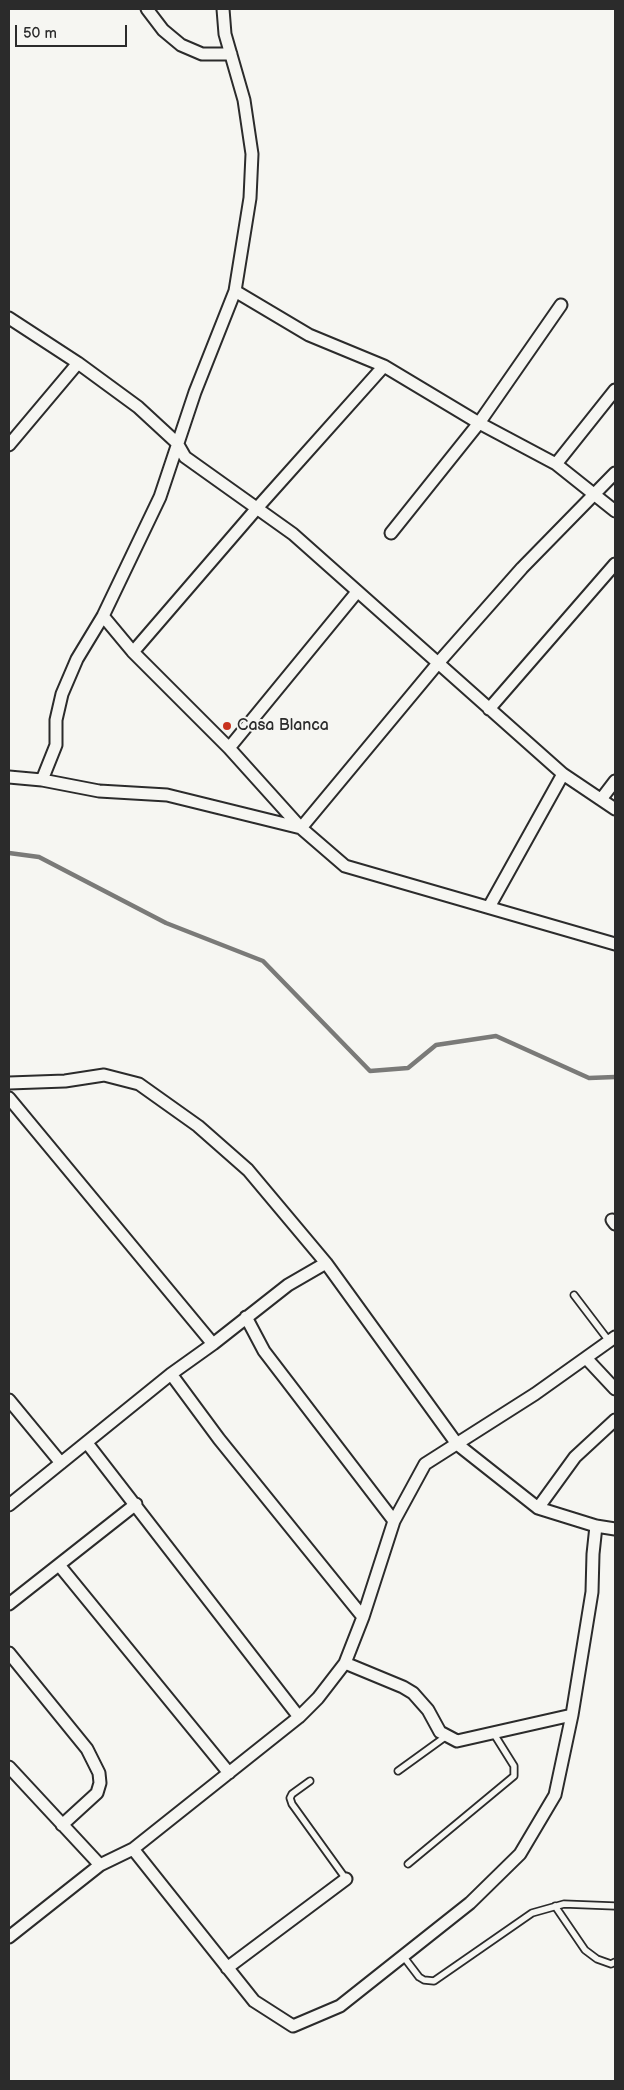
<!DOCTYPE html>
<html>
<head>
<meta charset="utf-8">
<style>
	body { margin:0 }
	#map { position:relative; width:624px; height:2090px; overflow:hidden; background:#f6f6f2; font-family:"Balsamiq Sans",sans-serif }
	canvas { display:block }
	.frame { position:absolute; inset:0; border:10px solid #2b2b2b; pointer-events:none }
	.scale { position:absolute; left:15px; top:25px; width:112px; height:22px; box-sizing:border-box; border:2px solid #2b2b2b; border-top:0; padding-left:6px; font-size:15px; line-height:18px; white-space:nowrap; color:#2b2b2b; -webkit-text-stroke:4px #f6f6f2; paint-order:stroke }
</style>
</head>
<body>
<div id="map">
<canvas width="624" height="2090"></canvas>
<div class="frame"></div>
<div class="scale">50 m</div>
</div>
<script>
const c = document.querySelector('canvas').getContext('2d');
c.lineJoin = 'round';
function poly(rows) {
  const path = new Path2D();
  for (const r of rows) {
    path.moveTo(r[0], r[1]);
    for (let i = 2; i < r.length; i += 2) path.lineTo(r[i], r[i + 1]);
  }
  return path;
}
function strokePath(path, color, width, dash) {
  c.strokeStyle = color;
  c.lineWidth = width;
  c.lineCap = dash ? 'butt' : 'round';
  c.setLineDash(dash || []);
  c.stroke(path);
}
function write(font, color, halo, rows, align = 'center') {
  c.font = font + ' "Balsamiq Sans",sans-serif';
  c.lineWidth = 4;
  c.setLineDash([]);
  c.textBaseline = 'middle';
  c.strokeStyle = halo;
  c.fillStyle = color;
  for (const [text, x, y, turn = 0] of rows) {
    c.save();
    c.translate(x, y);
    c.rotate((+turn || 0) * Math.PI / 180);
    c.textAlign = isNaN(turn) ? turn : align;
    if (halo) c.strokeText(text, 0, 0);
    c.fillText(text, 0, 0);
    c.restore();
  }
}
strokePath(poly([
	[9,853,39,857,166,923,263,961,370,1071,408,1068,436,1045,496,1036,589,1078,615,1077]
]), '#7a7a78', 4.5);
const service = poly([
	[574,1295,609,1341],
	[398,1771,445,1737],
	[310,1781,292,1794,290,1798,292,1804,346,1879],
	[408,1864,514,1776,514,1766,494,1734],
	[555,1906,585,1950,597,1959,611,1964,615,1962],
	[403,1956,419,1977,424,1980,434,1981,532,1913,564,1904,615,1906]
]);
const minor = poly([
	[147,9,163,30,181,45,202,54,231,54],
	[235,291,309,335,384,366,479,423,556,464,615,511],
	[9,318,78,363,138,407,177,443,185,457,293,534,563,774,615,809],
	[9,445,78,363],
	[556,464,615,390],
	[391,533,479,423,561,305],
	[103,616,133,652,229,748,301,828,439,662,522,568,615,473],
	[133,652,258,507,384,366],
	[489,709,615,564],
	[229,748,357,592],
	[9,777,42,780,99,791,167,795,301,828,345,866,615,944],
	[42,780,56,745,56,720,62,694,77,659,103,616,160,497,195,392,235,291,250,198,252,154,244,100,225,34,223,9],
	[602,798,615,781],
	[489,907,563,774],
	[9,1083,65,1081,104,1075,139,1084,198,1126,248,1170,326,1263,457,1444,538,1508,596,1526,615,1529],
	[9,1098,213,1344],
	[612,1220,615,1224],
	[246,1317,264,1351,394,1521],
	[586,1358,615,1389],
	[171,1374,219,1439,363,1617],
	[9,1400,61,1463],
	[87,1443,299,1717],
	[9,1505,171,1374,213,1344,288,1285,326,1263],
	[538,1508,575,1457,615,1420],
	[59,1565,229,1773],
	[9,1604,136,1504],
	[9,1653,87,1749,99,1773,100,1783,97,1793,62,1825],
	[345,1663,403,1687,413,1693,428,1710,440,1732,457,1741,572,1715],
	[9,1767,100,1865],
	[133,1849,254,2001,293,2026,340,2006,470,1903,520,1854,555,1795,572,1715,592,1592,593,1554,596,1526],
	[9,1937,100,1865,133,1849,299,1717,318,1698,345,1663,363,1617,394,1521,425,1464,535,1394,615,1337],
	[227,1968,346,1879]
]);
strokePath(service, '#2b2b2b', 9);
strokePath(minor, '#2b2b2b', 15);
strokePath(service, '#f6f6f2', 5.5);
strokePath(minor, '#f6f6f2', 11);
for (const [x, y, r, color] of [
	[227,726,5,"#c8321e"]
]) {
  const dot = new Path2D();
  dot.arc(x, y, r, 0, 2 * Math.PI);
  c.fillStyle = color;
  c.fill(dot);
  strokePath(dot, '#f6f6f2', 2);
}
write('16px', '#2b2b2b', '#f6f6f2', [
	["Casa Blanca",237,726]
], 'left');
</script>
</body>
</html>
